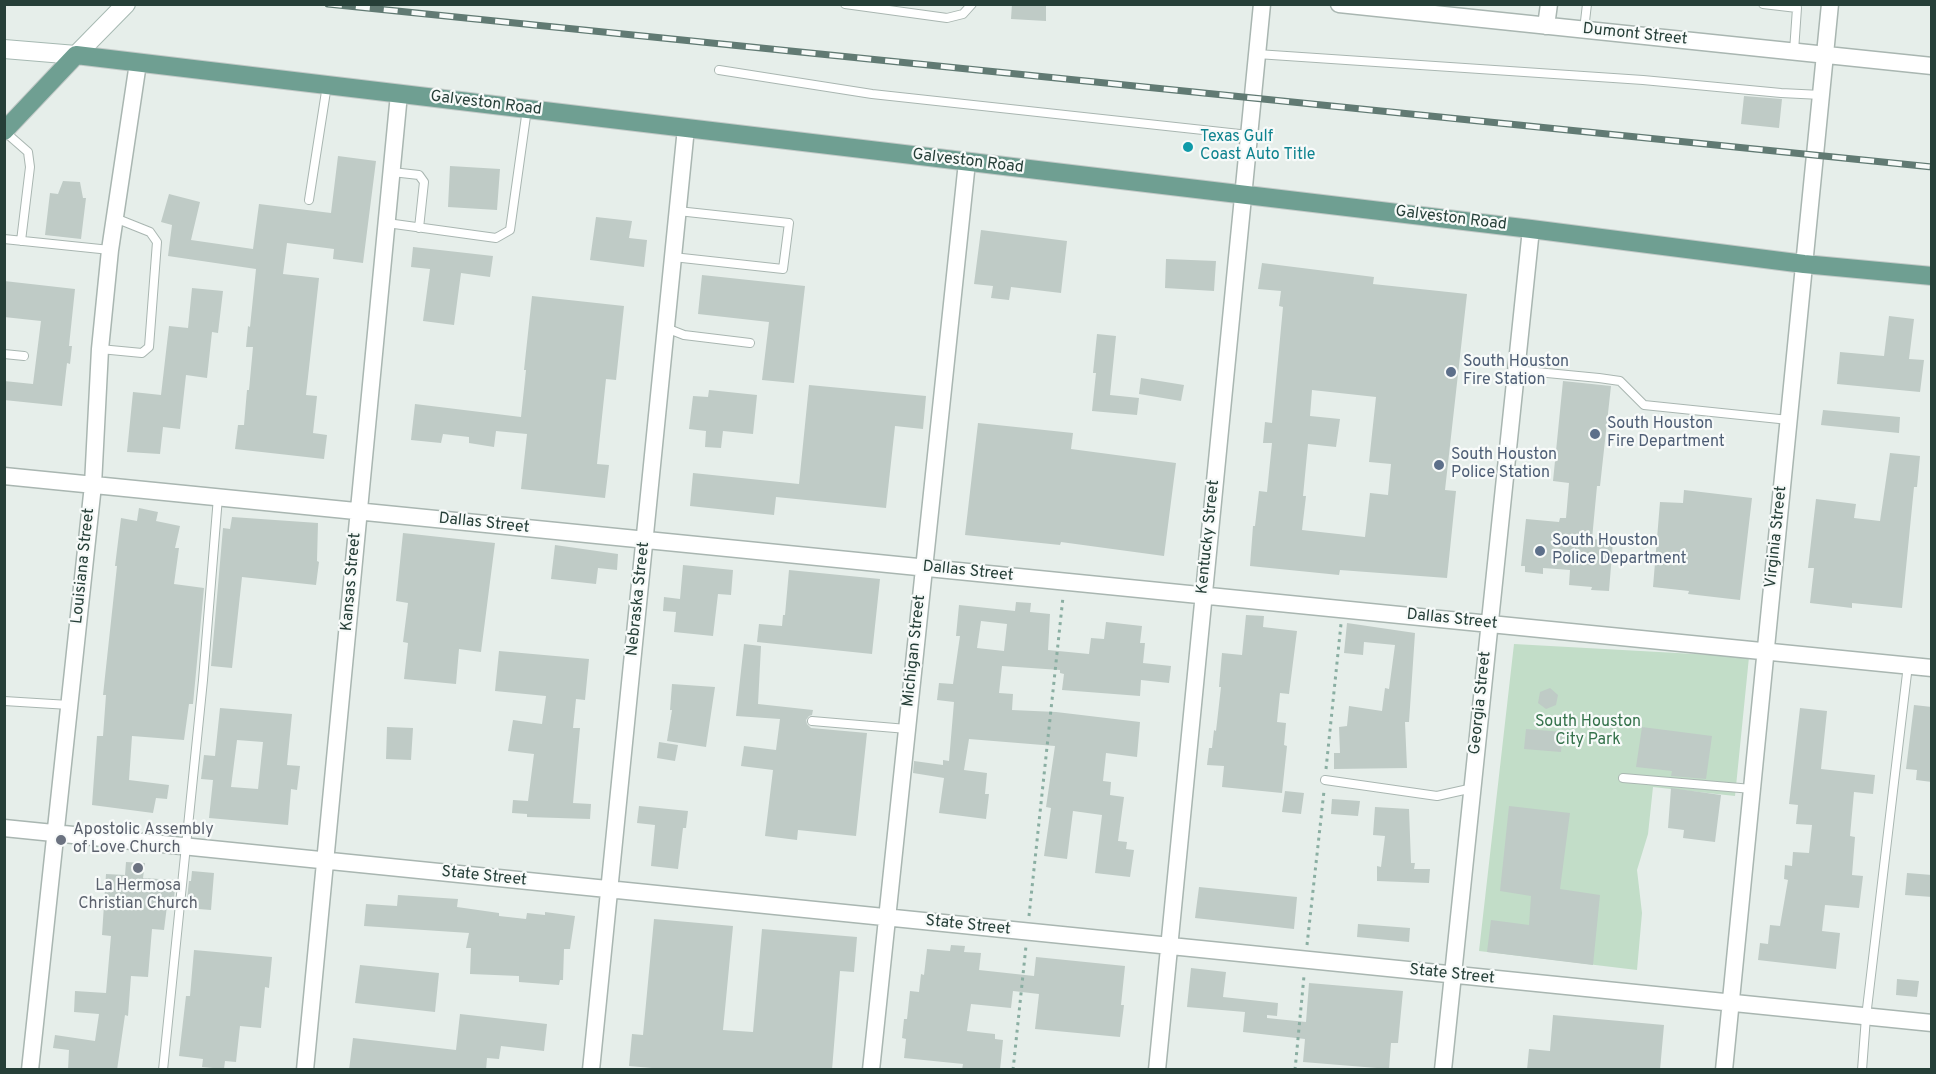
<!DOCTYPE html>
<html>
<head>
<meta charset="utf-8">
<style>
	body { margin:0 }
	#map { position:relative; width:1936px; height:1074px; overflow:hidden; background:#e6eeea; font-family:Overpass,sans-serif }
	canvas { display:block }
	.frame { position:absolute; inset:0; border:6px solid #263f38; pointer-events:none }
</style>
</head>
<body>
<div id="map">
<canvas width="1936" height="1074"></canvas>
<div class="frame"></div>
</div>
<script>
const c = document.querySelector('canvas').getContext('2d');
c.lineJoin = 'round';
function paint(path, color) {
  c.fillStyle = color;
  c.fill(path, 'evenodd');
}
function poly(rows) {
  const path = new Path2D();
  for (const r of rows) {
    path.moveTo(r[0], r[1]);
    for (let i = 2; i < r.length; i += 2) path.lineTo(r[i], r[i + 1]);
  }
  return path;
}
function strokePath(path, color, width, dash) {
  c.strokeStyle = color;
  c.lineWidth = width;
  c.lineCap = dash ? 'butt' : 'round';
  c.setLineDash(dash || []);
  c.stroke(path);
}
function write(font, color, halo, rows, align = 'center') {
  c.font = font + ' Overpass,sans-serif';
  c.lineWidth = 4.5;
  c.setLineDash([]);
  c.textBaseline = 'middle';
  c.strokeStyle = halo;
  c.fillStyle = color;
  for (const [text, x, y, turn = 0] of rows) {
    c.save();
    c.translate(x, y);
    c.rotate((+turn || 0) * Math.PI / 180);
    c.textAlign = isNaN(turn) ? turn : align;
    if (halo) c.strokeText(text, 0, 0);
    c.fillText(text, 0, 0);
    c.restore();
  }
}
paint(poly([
	[1514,644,1749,657,1735,796,1653,787,1648,834,1637,870,1642,913,1637,970,1479,951]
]), '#c2ddc8');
paint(poly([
	[1012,4,1046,4,1046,21,1011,19],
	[1744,96,1782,99,1779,128,1741,124],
	[338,156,376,161,363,263,333,259,334,249,287,243,283,274,319,278,306,395,317,396,313,433,327,435,324,459,235,449,238,425,244,425,247,390,249,390,253,347,246,347,248,326,250,327,256,269,168,256,172,225,161,222,169,194,200,202,191,240,253,249,259,204,331,213],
	[450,166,500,169,497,210,448,207],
	[63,181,80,182,83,198,86,198,81,239,45,235,50,193,58,194],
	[596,217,632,221,629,238,647,240,644,267,590,260],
	[981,230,1067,241,1061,293,1011,287,1009,300,991,298,993,286,974,284],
	[413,247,493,256,490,277,461,273,454,325,423,321,430,269,411,267],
	[1166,259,1216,261,1214,291,1165,288],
	[1262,263,1374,277,1373,284,1467,294,1445,490,1456,491,1447,578,1340,570,1339,575,1250,566,1253,526,1255,526,1259,491,1267,492,1272,443,1263,443,1265,422,1272,423,1283,307,1279,306,1281,291,1258,289],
	[1312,390,1376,397,1369,462,1391,464,1388,495,1370,493,1365,537,1302,530,1306,496,1303,496,1308,444,1336,447,1340,419,1310,416],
	[702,275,805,286,794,383,762,380,769,322,698,314],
	[4,281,75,289,69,346,72,346,70,364,67,363,62,406,4,400,4,381,33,384,41,321,4,317],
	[192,288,223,291,218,333,212,332,207,378,186,375,180,429,163,427,160,454,127,452,133,392,161,395,169,326,188,328],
	[532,296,624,306,616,380,606,379,597,464,609,465,605,498,521,489,527,434,496,431,494,447,469,443,469,437,443,434,441,443,411,440,415,404,521,417,526,370,524,370],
	[1889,316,1914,319,1909,359,1924,360,1920,392,1837,384,1840,352,1884,356],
	[1097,334,1116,336,1110,395,1139,398,1137,415,1092,411,1096,373,1093,373],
	[1141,378,1184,385,1181,401,1139,394],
	[1563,381,1611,386,1600,486,1597,486,1592,539,1613,541,1609,591,1591,590,1592,587,1569,585,1570,570,1543,568,1543,574,1525,572,1525,566,1521,566,1526,519,1559,522,1560,518,1566,518,1569,483,1553,481],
	[809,385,926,396,923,429,895,426,886,508,776,497,774,515,690,506,693,473,799,484],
	[709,390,757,395,753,434,723,431,721,448,705,447,706,431,689,429,693,396,708,397],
	[1823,410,1900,417,1899,433,1821,425],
	[978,423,1073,433,1071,449,1176,463,1164,556,1061,542,1060,545,965,535],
	[1890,453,1920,456,1917,487,1914,487,1902,608,1852,603,1852,608,1810,603,1814,568,1808,568,1816,499,1856,504,1854,518,1880,521],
	[1684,490,1752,498,1740,600,1688,594,1689,591,1653,587,1660,502,1683,503],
	[139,508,158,512,156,521,180,526,175,548,179,548,174,584,204,588,193,704,189,704,184,740,132,736,129,780,169,785,167,799,156,798,153,813,92,805,97,736,103,736,106,695,103,695,117,566,115,566,121,518,137,521],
	[232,517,318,523,317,561,319,562,316,585,242,577,232,668,211,666,223,528,230,529],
	[403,533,495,543,481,652,459,649,456,684,404,679,408,643,403,642,408,603,396,601],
	[555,545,618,554,617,570,598,568,596,584,551,579],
	[683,565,733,570,731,595,718,594,713,636,674,632,676,612,663,611,664,597,680,599],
	[789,570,880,579,872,654,757,642,759,624,782,626,783,615,785,615],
	[1016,602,1031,603,1030,612,1050,614,1048,650,1089,654,1091,638,1104,639,1106,622,1142,626,1140,643,1145,643,1143,663,1171,666,1169,683,1141,680,1140,696,1062,690,1064,674,1060,673,1060,670,1002,666,999,693,1013,694,1012,710,1056,712,1140,722,1137,757,1106,753,1103,781,1111,782,1110,795,1124,797,1118,841,1127,842,1126,849,1134,850,1130,877,1095,873,1102,815,1073,811,1067,859,1044,856,1051,808,1046,807,1055,746,969,739,964,770,987,773,985,794,989,794,986,819,939,813,944,778,913,773,914,761,943,765,943,760,949,761,954,702,937,700,939,683,953,684,960,636,956,636,959,605,1015,611],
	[981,621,1007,624,1004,651,977,648],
	[1246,615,1264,616,1263,627,1297,631,1289,694,1280,693,1277,722,1286,723,1284,745,1287,746,1282,793,1222,787,1224,766,1207,765,1209,748,1212,748,1214,730,1216,731,1221,687,1219,687,1222,653,1242,655],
	[1347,623,1415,633,1409,722,1405,722,1407,768,1334,769,1334,753,1340,753,1339,727,1347,726,1349,706,1382,711,1385,688,1389,689,1395,645,1364,642,1363,655,1344,653],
	[744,644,761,646,758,704,813,710,812,715,809,716,806,720,807,724,811,728,867,733,856,836,798,830,797,840,765,836,773,770,741,766,744,746,776,750,780,719,736,716],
	[499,651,589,659,585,700,576,699,573,728,580,728,573,803,591,804,590,819,527,817,527,814,512,813,513,800,528,801,534,754,508,751,513,720,542,724,546,696,495,691],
	[672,684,715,687,706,747,667,741,672,710,670,710],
	[1550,688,1558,695,1556,705,1546,709,1538,703,1540,692],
	[1914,705,1932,707,1932,782,1916,780,1917,770,1906,769],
	[220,708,292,714,287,765,300,766,297,790,291,789,288,825,209,818,213,780,201,779,204,755,215,756],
	[237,740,263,742,258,789,231,787],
	[1800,708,1827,711,1821,769,1875,775,1873,794,1854,792,1850,836,1855,837,1852,875,1863,876,1859,908,1825,905,1822,931,1840,933,1836,969,1758,960,1760,943,1768,944,1770,925,1780,926,1788,880,1784,879,1785,865,1792,866,1793,852,1809,853,1812,825,1796,824,1798,805,1789,804],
	[387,727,413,728,411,760,386,759],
	[1642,727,1712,736,1706,779,1671,776,1672,771,1636,767],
	[1526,729,1563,732,1561,752,1524,749],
	[659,742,678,745,675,761,657,758],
	[1671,788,1721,795,1715,842,1683,838,1684,830,1668,828],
	[1285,791,1304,793,1301,814,1282,812],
	[1332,799,1360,801,1358,816,1331,814],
	[639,806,688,811,686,828,683,828,678,869,651,866,655,825,637,823],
	[1509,806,1570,813,1560,889,1600,895,1593,965,1487,952,1491,920,1529,925,1531,896,1500,891],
	[1375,807,1409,809,1411,863,1415,863,1414,869,1430,869,1429,883,1377,881,1377,866,1381,867,1385,836,1373,835],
	[126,862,145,863,143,878,176,880,173,907,167,906,164,930,152,929,148,977,131,976,128,1016,125,1015,117,1070,68,1070,69,1050,53,1048,55,1035,95,1041,99,1014,74,1012,75,991,106,993,111,936,102,935,106,874,125,875],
	[192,871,214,873,211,910,186,908,189,881,191,881],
	[1907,873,1932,875,1932,897,1905,895],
	[1199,887,1297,897,1294,929,1195,918],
	[398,895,458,899,457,907,499,913,499,916,526,919,527,913,545,915,545,912,575,916,570,949,564,949,563,980,560,980,559,985,519,982,519,976,470,974,471,948,466,948,469,933,364,926,366,904,397,906],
	[654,919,733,926,723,1030,753,1032,762,929,857,937,854,972,840,971,832,1070,675,1070,629,1066,632,1034,643,1035],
	[1358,924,1410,928,1409,942,1357,937],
	[951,945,965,946,964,952,981,953,979,970,1034,976,1036,957,1125,966,1121,1005,1124,1005,1120,1037,1035,1029,1039,994,1013,991,1011,1008,971,1004,967,1031,995,1034,995,1039,1003,1040,1000,1070,962,1070,963,1064,904,1058,906,1039,902,1038,904,1019,907,1019,910,991,919,992,921,974,924,975,927,949,950,951],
	[194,950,272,957,269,988,265,987,261,1028,240,1026,236,1062,225,1061,224,1069,202,1067,203,1059,179,1056,186,996,190,996],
	[360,965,439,973,435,1012,355,1003],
	[1191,968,1226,972,1223,997,1278,1003,1277,1016,1267,1015,1267,1018,1306,1022,1309,983,1403,991,1398,1043,1391,1043,1389,1069,1303,1062,1305,1039,1243,1032,1245,1012,1187,1007],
	[1897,979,1919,981,1917,997,1896,995],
	[460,1014,547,1024,544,1051,501,1046,499,1059,487,1058,486,1070,349,1070,353,1038,456,1050],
	[1553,1015,1664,1025,1660,1070,1527,1070,1529,1049,1550,1051]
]), '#bfcbc6');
const service = poly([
	[845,4,947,18,963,14,972,4],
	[1763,4,1797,8,1794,51],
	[1584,30,1587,4],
	[1257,54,1643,80,1781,93,1821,95],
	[719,70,872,94,1249,135],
	[4,131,28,152,30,167,21,241],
	[392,172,419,175,424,182,419,228],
	[309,200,327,85],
	[387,223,496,238,510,230,527,109],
	[4,239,110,250],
	[673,257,783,269,789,223,678,211],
	[666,328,684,335,750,343],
	[100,349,142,353,149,347,157,242,150,232,115,218],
	[4,354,24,356],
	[1516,370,1599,378,1620,381,1644,405,1789,420],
	[4,701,69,705],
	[812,721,907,729],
	[1623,778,1752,789],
	[1325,780,1437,796,1473,788],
	[163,1070,203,680,218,497],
	[1862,1070,1866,1017,1908,665]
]);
const minor = poly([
	[1339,4,1932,66],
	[1546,26,1549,4],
	[4,476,1932,668],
	[4,828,1932,1023],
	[30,1070,93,485,100,349,110,250,138,63],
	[305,1070,399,94],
	[591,1070,686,128],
	[871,1070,967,162],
	[1157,1070,1262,4],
	[1443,1070,1531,229],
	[1724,1070,1830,4]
]);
const secondary = poly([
	[4,49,76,55,126,4]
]);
const primary = poly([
	[4,131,76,55,1531,229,1804,264,1932,276]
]);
strokePath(service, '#a9b6b1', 10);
strokePath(minor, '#a9b6b1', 19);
strokePath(secondary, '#a6b9b2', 20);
strokePath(primary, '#c2c9c7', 20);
strokePath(poly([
	[1326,769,1341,624],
	[1029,916,1063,597],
	[1307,945,1324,791],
	[1013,1070,1026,946],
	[1295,1070,1304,976]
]), '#8aaea2', 3, [3, 4.5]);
strokePath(service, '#fff', 8);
strokePath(minor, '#fff', 16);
strokePath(secondary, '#fff', 18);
strokePath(primary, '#6f9f92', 18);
const rail = poly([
	[328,4,1932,167]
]);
strokePath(rail, '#617a73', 7);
strokePath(rail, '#f7faf9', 4.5, [14]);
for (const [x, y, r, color] of [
	[1188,147,6,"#0f9aa8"],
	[1451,372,6,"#5c6f8a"],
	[1595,434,6,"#5c6f8a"],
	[1439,465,6,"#5c6f8a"],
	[1540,551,6,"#5c6f8a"],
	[61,840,6,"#6b7280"],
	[138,868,6,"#6b7280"]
]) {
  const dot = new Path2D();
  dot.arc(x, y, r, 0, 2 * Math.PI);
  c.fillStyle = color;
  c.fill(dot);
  strokePath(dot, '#f7faf9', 2);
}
write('16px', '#263f38', '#f7faf9', [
	["Dumont Street",1635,35,6],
	["Galveston Road",486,104,7],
	["Galveston Road",968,162,7],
	["Galveston Road",1451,219,7],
	["Dallas Street",484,524,6],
	["Kentucky Street",1209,537,-84],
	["Virginia Street",1777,537,-84],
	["Louisiana Street",84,566,-84],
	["Dallas Street",968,572,6],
	["Kansas Street",352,582,-85],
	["Nebraska Street",639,599,-84],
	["Dallas Street",1452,620,6],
	["Michigan Street",915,651,-84],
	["Georgia Street",1481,703,-84],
	["State Street",484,877,6],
	["State Street",968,926,6],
	["State Street",1452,975,6]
]);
write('16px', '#0d838f', '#f7faf9', [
	["Texas Gulf",1200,138],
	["Coast Auto Title",1200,156]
], 'left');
write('16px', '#4e5e75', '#f7faf9', [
	["South Houston",1463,363],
	["Fire Station",1463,381],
	["South Houston",1607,425],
	["Fire Department",1607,443],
	["South Houston",1451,456],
	["Police Station",1451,474],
	["South Houston",1552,542],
	["Police Department",1552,560]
], 'left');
write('16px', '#34724b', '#f7faf9', [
	["South Houston",1588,723],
	["City Park",1588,741]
]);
write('16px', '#5b616d', '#f7faf9', [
	["Apostolic Assembly",73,831],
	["of Love Church",73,849],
	["La Hermosa",138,887,"center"],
	["Christian Church",138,905,"center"]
], 'left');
</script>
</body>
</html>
